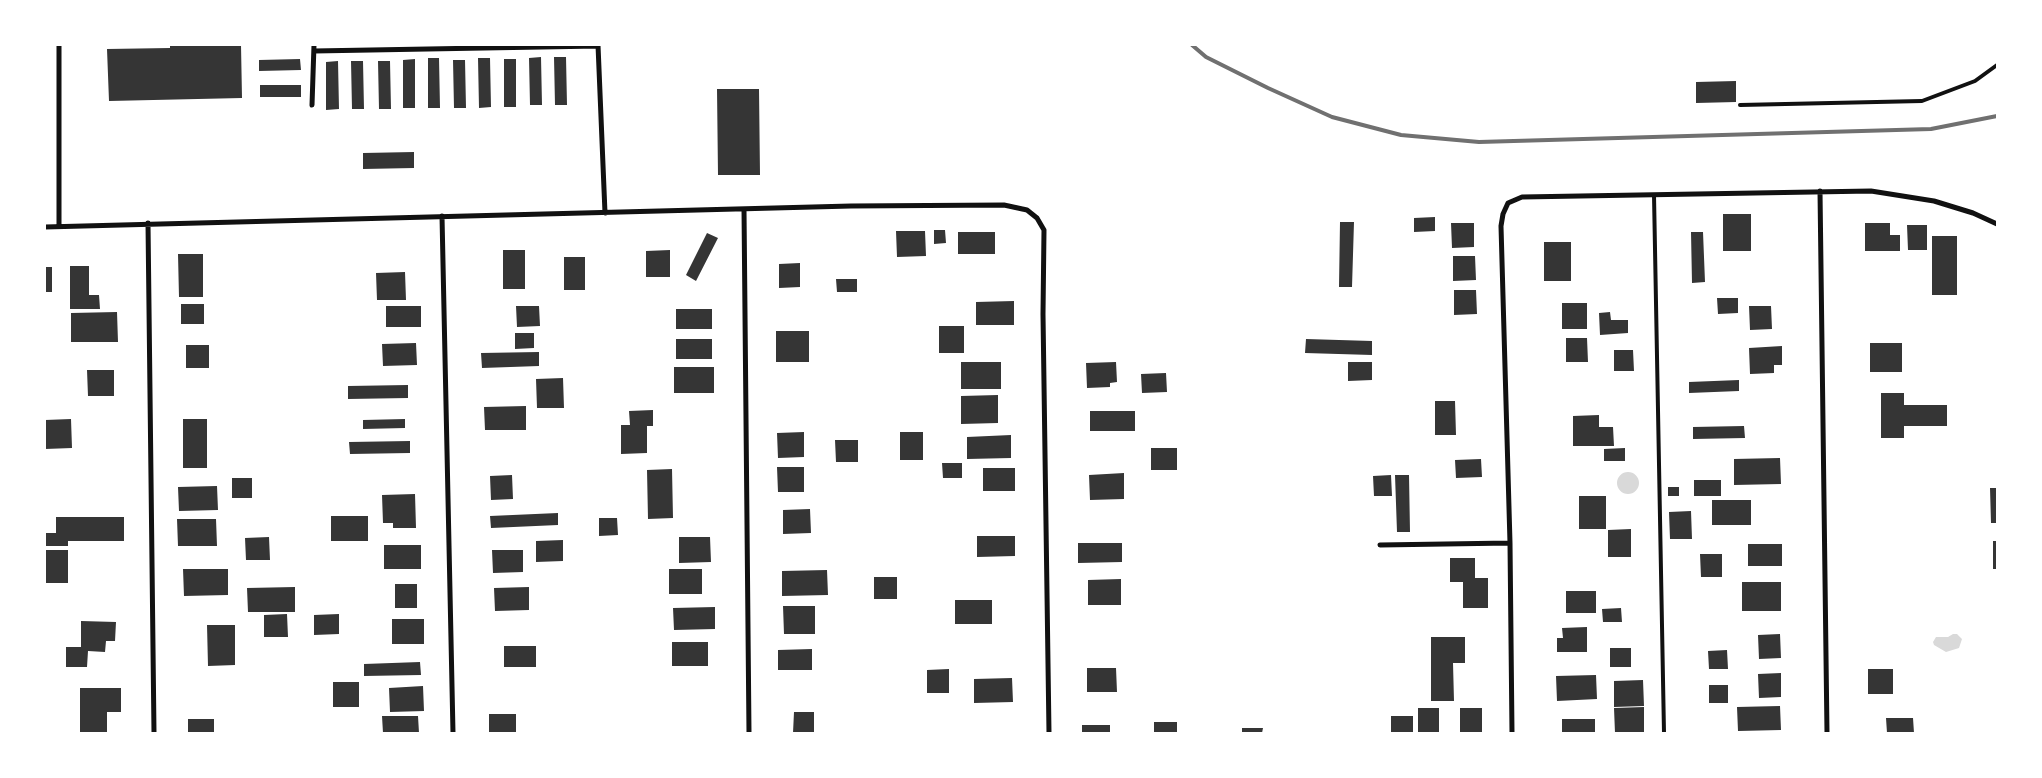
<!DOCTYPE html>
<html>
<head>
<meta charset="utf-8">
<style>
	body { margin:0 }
	#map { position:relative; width:2042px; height:778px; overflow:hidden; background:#fff; font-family:"Work Sans",sans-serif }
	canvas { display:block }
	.frame { position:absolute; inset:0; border:46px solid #fff; pointer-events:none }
</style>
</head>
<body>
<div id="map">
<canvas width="2042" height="778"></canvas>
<div class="frame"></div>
</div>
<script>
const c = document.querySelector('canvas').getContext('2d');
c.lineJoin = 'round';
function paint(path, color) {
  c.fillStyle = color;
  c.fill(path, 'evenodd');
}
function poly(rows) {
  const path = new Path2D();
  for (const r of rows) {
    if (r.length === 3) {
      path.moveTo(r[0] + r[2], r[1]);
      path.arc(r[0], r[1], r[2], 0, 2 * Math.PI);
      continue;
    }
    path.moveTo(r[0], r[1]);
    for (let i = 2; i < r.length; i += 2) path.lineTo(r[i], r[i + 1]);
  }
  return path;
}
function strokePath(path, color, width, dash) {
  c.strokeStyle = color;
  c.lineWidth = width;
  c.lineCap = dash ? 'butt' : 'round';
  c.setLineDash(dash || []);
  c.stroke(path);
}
paint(poly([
	[1628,483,11],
	[1953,634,1957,634,1962,639,1959,648,1946,652,1934,645,1933,642,1936,637,1948,637]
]), '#d9d9d9');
paint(poly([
	[170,45,241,45,242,98,109,101,107,49,170,48],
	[541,57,542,105,530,105,529,58],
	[554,57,566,57,567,105,555,105],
	[428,58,439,58,440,108,428,108],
	[478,58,490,58,491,107,479,108],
	[300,59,301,70,259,71,259,60],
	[415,59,415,108,403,108,403,60],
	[504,59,516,59,516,107,504,107],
	[453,60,465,60,466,108,454,108],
	[338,61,339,109,326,110,326,62],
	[351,61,363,61,364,109,352,109],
	[378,61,390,61,391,109,379,109],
	[1736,81,1736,102,1696,103,1696,82],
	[260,85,301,85,301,97,260,97],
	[717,89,759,89,760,175,718,175],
	[414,152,414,168,363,169,363,153],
	[1723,214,1751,214,1751,251,1723,251],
	[1435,217,1435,231,1414,232,1414,218],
	[1340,222,1354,222,1352,287,1339,287],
	[1451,223,1474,223,1474,247,1452,248],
	[1865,223,1890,223,1890,235,1900,235,1900,251,1865,251],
	[1907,225,1927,225,1927,250,1908,250],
	[934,230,945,230,946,243,934,244],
	[896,231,925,231,926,256,897,257],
	[958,232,995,232,995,254,958,254],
	[1691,232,1703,232,1705,282,1692,283],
	[707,233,718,238,696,281,686,275],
	[1932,236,1957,236,1957,295,1932,295],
	[1544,242,1571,242,1571,281,1544,281],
	[503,250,525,250,525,289,503,289],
	[670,250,670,277,646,277,646,251],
	[178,254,203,254,203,297,179,297],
	[1453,256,1475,256,1476,280,1453,281],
	[564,257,585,257,585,290,564,290],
	[800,263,800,287,779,288,779,264],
	[70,266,89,266,89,295,99,295,100,309,70,309],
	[45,267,52,267,52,292,45,292],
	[405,272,406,300,377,300,376,273],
	[836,279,857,279,857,292,837,292],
	[1454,290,1476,290,1477,314,1454,315],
	[1717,298,1738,298,1738,313,1718,314],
	[1014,301,1014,325,976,325,976,302],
	[1562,303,1587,303,1587,329,1562,329],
	[181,304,204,304,204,324,181,324],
	[386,306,421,306,421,327,386,327],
	[516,306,539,306,540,326,517,327],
	[1749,306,1771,306,1772,329,1750,330],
	[676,309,712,309,712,329,676,329],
	[117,312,118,342,71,342,71,313],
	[1610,312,1611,320,1628,320,1628,333,1600,335,1599,313],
	[939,326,964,326,964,353,939,353],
	[776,331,809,331,809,362,776,362],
	[515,333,534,333,534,348,515,349],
	[1566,338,1587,338,1588,362,1566,362],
	[676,339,712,339,712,359,676,359],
	[1306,339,1372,341,1372,355,1305,353],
	[416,343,417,365,383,366,382,344],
	[1870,343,1902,343,1902,372,1870,372],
	[186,345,209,345,209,368,186,368],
	[1782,346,1782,365,1774,365,1774,373,1750,374,1749,348],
	[1614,350,1633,350,1634,371,1614,371],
	[539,352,539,366,482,368,481,353],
	[961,362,1001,362,1001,389,961,389],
	[1116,362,1117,382,1110,383,1110,387,1087,388,1086,363],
	[1348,362,1372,362,1372,380,1348,381],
	[674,367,714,367,714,393,674,393],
	[87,370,114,370,114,396,88,396],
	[1166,373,1167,392,1142,393,1141,374],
	[563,378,564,408,537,408,536,379],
	[1739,380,1739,391,1689,393,1689,382],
	[408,385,408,398,348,399,348,386],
	[1881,393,1904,393,1904,405,1947,405,1947,426,1904,426,1904,438,1881,438],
	[998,395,998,423,961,424,961,396],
	[1435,401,1455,401,1456,435,1435,435],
	[526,406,526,430,485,430,484,407],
	[653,410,653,426,647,426,647,453,621,454,621,425,630,425,629,411],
	[1090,411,1135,411,1135,431,1090,431],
	[1599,415,1599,427,1613,427,1614,446,1573,446,1573,416],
	[71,419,72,448,45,449,45,420],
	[183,419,207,419,207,468,183,468],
	[405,419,405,428,363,429,363,420],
	[1744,426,1745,438,1693,439,1693,427],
	[804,432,804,457,778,458,777,433],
	[900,432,923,432,923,460,900,460],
	[1011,435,1011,458,967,459,967,437],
	[835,440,858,440,858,462,836,462],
	[410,441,410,453,350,454,349,442],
	[1151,448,1177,448,1177,470,1151,470],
	[1625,448,1625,461,1604,461,1604,449],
	[1780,458,1781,484,1734,485,1734,459],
	[1481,459,1482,477,1456,478,1455,460],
	[942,463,962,463,962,478,943,478],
	[777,467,804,467,804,492,778,492],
	[983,468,1015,468,1015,491,983,491],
	[672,469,673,518,648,519,647,470],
	[1124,473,1124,499,1090,500,1089,475],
	[512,475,513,499,491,500,490,476],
	[1391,475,1392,496,1374,496,1373,476],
	[1395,475,1409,475,1410,532,1397,532],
	[232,478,252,478,252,498,232,498],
	[1694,480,1721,480,1721,496,1694,496],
	[217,486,218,510,179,511,178,487],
	[1668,487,1679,487,1679,496,1668,496],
	[1990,488,1997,488,1997,523,1991,523],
	[415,494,416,528,393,528,393,523,383,523,382,495],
	[1579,496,1606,496,1606,529,1579,529],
	[1712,500,1751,500,1751,525,1712,525],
	[810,509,811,533,783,534,783,510],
	[1691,511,1692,539,1670,539,1669,512],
	[558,513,558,525,491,528,490,516],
	[331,516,368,516,368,541,331,541],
	[56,517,124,517,124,541,68,541,68,546,45,546,45,533,56,533],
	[599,518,617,518,618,535,599,536],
	[177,519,216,519,217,546,178,546],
	[1631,529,1631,557,1608,557,1608,530],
	[977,536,1015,536,1015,556,977,557],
	[269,537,270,560,246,560,245,538],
	[679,537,710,537,711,562,679,563],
	[563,540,563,561,536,562,536,541],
	[1993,541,1997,541,1997,569,1993,569],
	[1078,543,1122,543,1122,562,1078,563],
	[1748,544,1782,544,1782,566,1748,566],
	[384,545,421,545,421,569,384,569],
	[45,550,68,550,68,583,45,583],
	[492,550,523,550,523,572,493,573],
	[1700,554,1722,554,1722,577,1701,577],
	[1450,558,1475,558,1475,578,1488,578,1488,608,1463,608,1463,582,1450,582],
	[183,569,228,569,228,595,184,596],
	[669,569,702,569,702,594,669,594],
	[827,570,828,595,782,596,782,571],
	[874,577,897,577,897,599,874,599],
	[1121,579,1121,605,1088,605,1088,580],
	[1742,582,1781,582,1781,611,1742,611],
	[395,584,417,584,417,608,395,608],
	[295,587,295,612,248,612,247,588],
	[529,587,529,610,495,611,494,588],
	[1566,591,1596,591,1596,613,1566,613],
	[955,600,992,600,992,624,955,624],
	[783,606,815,606,815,634,784,634],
	[715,607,715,629,674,630,673,608],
	[1621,608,1622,622,1603,622,1602,609],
	[287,614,288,637,264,637,264,615],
	[339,614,339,634,314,635,314,615],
	[392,619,424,619,424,644,392,644],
	[81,621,116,622,115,641,106,641,105,652,88,651,87,667,66,667,66,647,81,647],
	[207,625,235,625,235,665,208,666],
	[1587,627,1587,652,1557,652,1557,638,1563,638,1562,628],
	[1780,634,1781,658,1759,659,1758,635],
	[1431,637,1465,637,1465,663,1453,663,1454,701,1431,701],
	[672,642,708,642,708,666,672,666],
	[504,646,536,646,536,667,504,667],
	[1610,648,1631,648,1631,667,1610,667],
	[812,649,812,670,778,670,778,650],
	[1727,650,1728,669,1709,669,1708,651],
	[420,662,421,675,364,676,364,664],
	[1087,668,1116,668,1117,692,1087,692],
	[949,669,949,693,927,693,927,670],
	[1868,669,1893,669,1893,694,1868,694],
	[1781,673,1781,697,1759,698,1758,674],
	[1596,675,1597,699,1557,701,1556,676],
	[1012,678,1013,702,974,703,974,679],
	[1643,680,1644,706,1614,707,1614,681],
	[333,682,359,682,359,707,333,707],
	[1709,685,1728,685,1728,703,1709,703],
	[423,686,424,711,390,712,389,688],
	[80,688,121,688,121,712,107,712,107,733,80,733],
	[1780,706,1781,730,1738,731,1737,707],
	[1644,707,1644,733,1615,733,1614,708],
	[1418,708,1439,708,1439,733,1418,733],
	[1460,708,1482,708,1482,733,1460,733],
	[794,712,814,712,814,733,793,733],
	[489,714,516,714,516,733,489,733],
	[382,716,418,716,419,733,383,733],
	[1391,716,1413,716,1413,733,1391,733],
	[1886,718,1913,718,1914,733,1887,733],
	[188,719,214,719,214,733,188,733],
	[1562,719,1595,719,1595,733,1562,733],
	[1154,722,1177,722,1177,733,1154,733],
	[1082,725,1110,725,1110,733,1082,733],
	[1242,728,1263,728,1262,733,1242,733]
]), '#353535');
strokePath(poly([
	[1740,105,1922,101,1975,81,1997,65],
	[1654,195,1664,733]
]), '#111', 4);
strokePath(poly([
	[59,45,59,226],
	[598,45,605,213],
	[314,51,598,46],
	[312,105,314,45],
	[1820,191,1827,733],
	[744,209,749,733],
	[442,216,453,733],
	[148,223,154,733],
	[45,227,851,206,1004,205,1027,210,1037,218,1044,230,1043,314,1049,733],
	[1380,545,1510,543],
	[1512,733,1510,543,1501,226,1503,214,1508,203,1522,197,1871,191,1934,201,1973,213,1997,224]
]), '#111', 5);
strokePath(poly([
	[1192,45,1206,57,1268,88,1332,117,1401,135,1479,142,1931,129,1997,116]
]), '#707070', 4);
</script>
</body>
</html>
